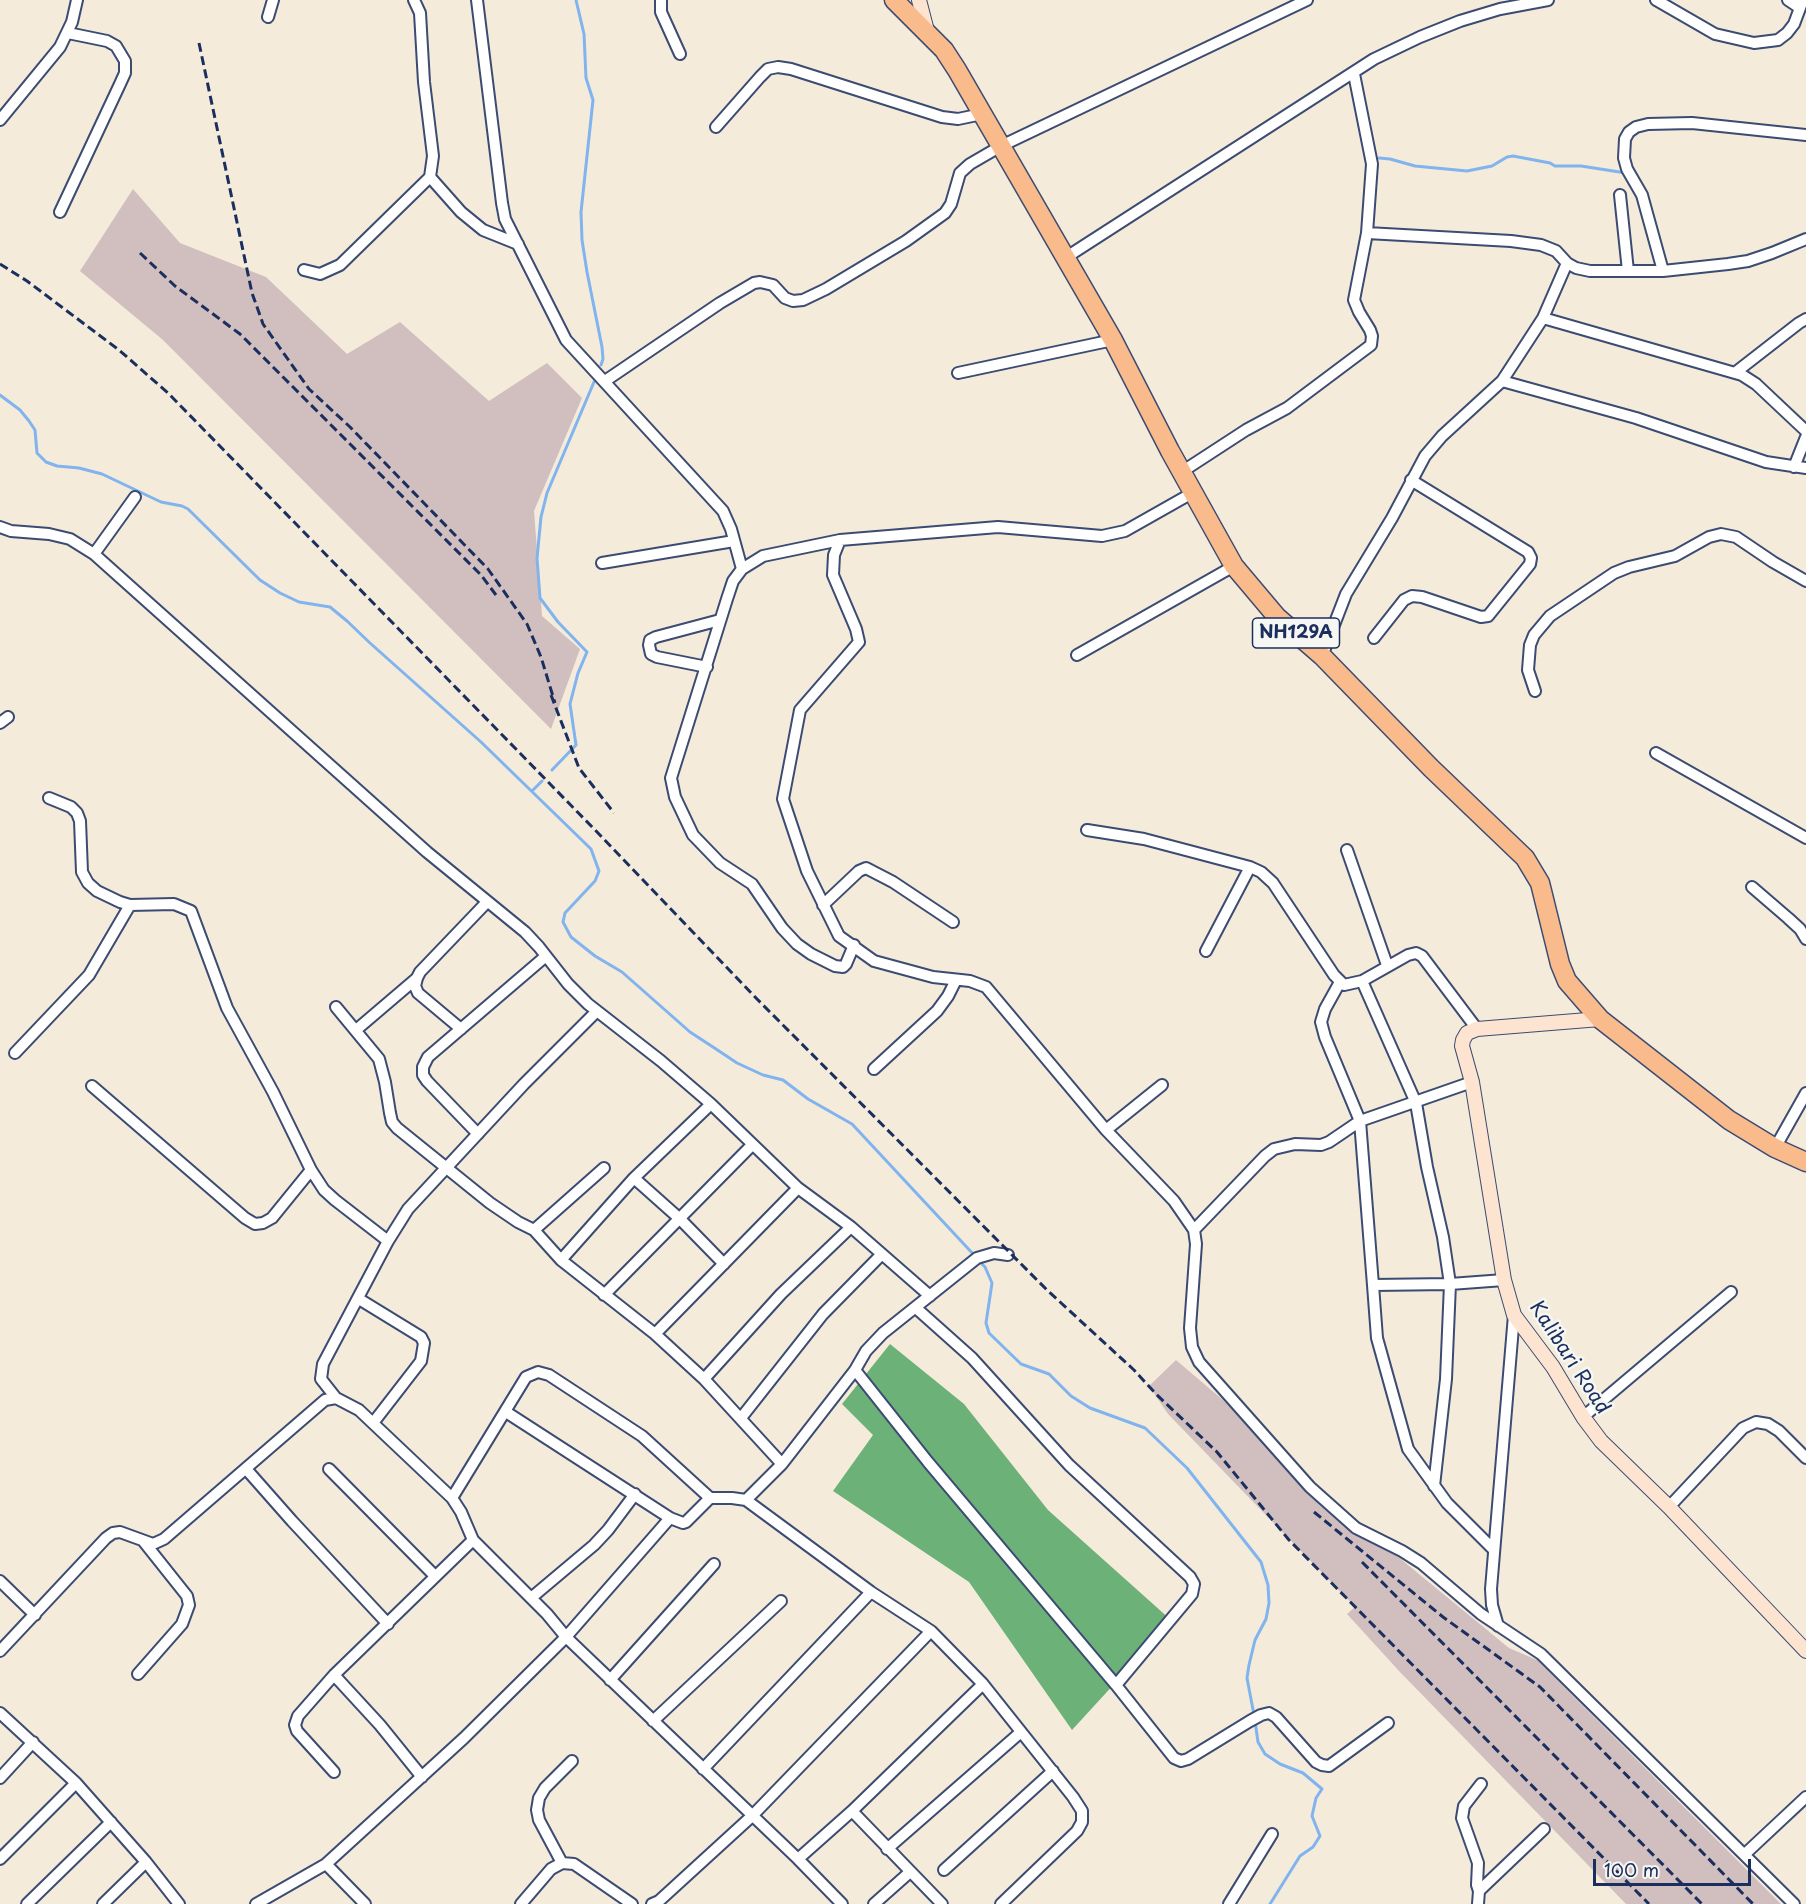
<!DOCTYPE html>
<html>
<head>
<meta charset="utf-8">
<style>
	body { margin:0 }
	#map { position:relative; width:1806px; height:1904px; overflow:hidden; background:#f4ebdb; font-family:"Playpen Sans",sans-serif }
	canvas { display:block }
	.scale { position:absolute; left:1593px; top:1859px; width:158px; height:27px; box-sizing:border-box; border:3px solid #1b2f5e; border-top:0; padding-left:8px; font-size:18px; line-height:21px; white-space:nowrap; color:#1b2f5e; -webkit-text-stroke:4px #f6f6f2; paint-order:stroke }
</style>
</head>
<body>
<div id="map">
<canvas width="1806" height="1904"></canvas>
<div class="scale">100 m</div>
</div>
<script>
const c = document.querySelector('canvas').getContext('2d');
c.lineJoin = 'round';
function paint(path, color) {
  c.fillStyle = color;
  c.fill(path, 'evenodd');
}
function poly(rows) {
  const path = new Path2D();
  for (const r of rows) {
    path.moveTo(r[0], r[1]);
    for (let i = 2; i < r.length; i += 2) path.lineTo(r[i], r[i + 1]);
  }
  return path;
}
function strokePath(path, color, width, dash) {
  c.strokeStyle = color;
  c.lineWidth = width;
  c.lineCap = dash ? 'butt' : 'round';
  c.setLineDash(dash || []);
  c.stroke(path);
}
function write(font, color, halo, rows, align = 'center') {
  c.font = font + ' "Playpen Sans",sans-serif';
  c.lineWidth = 5;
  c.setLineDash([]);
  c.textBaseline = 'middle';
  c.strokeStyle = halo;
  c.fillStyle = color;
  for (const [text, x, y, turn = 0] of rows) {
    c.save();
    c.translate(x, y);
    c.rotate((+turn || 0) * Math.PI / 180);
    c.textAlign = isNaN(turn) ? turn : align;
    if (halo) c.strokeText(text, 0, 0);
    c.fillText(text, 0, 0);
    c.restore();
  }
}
paint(poly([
	[133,189,180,243,266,277,347,354,400,322,489,401,547,363,582,398,534,511,542,616,580,649,551,729,163,340,80,271],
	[1176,1360,1223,1400,1352,1533,1380,1542,1509,1648,1537,1660,1781,1904,1626,1904,1399,1671,1347,1614,1355,1607,1168,1414,1149,1386]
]), '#d1bfbf');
paint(poly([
	[890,1344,964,1404,1048,1510,1172,1621,1072,1730,969,1582,833,1491,873,1435,842,1404]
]), '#6cb278');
strokePath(poly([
	[576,0,584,34,586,78,593,100,581,212,582,240,587,272,602,347,603,359,601,365],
	[1379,158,1390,159,1415,166,1467,171,1492,166,1507,157,1513,156,1550,163,1555,166,1581,166,1626,173],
	[0,395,20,410,29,421,35,430,37,453,46,462,57,466,79,468,102,474,161,502,182,506,188,509,260,580,280,593,299,602,330,607,347,621,370,643,481,742,591,849,599,871,595,881,565,913,563,922,571,937,595,956,622,972,690,1032,716,1049,737,1063,763,1075,783,1080,808,1099,852,1124,975,1256],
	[552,770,576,745,570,704,578,673,587,652,558,622,540,598,537,558,541,517,547,493,594,382],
	[533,790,542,781],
	[979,1261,985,1267,992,1283,986,1323,989,1333,1021,1364,1049,1374,1071,1396,1090,1408,1145,1428,1187,1468,1261,1562,1268,1585,1269,1603,1266,1619,1255,1640,1249,1665,1247,1678,1254,1715],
	[1255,1721,1258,1742,1265,1754,1280,1764,1303,1773,1322,1789,1316,1798,1312,1816,1320,1836,1313,1847,1300,1856,1270,1904]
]), '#81b4ee', 3);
const street = poly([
	[477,0,502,203,505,219,566,340,723,511,731,529,742,569],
	[661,0,661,12,680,54],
	[1656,0,1715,34,1754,43,1778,40,1787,33,1794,24,1803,0],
	[1788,0,1800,8],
	[268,17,273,0],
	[0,120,60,47,72,22,77,0],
	[716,127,760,77,768,69,778,67,791,69,942,117,958,119,982,114],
	[430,177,461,212,483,230,518,244],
	[1620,195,1628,271],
	[60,212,120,84,125,73,125,61,116,46,107,41,68,33],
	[1367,233,1511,241,1541,245,1556,251,1567,263,1576,268,1590,271,1663,271,1728,264,1748,261,1772,253,1806,239],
	[1065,258,1374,59,1420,37,1460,21,1500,9,1548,0],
	[304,270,320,274,340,265,430,177,433,156,424,82,420,13,414,0],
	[1663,271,1642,195,1627,169,1624,158,1625,139,1629,132,1636,127,1648,124,1692,123,1806,135],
	[1543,318,1742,375,1756,384,1806,431],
	[1736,372,1799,323,1806,319],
	[958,373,1113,340],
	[605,381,720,303,754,283,760,282,773,285,785,298,793,301,803,300,826,289,906,241,945,213,951,204,960,173,970,164,1001,146,1307,0],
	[1502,381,1636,418,1766,462,1806,468],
	[1794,467,1806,437],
	[1183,471,1246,430,1287,408,1371,345,1372,336,1370,330,1359,312,1354,300,1367,233,1372,164,1354,74],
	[0,527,11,531,49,534,70,539,94,554,427,852,525,932,539,947,568,984,588,1004,661,1061,711,1104,798,1188,851,1227,930,1296],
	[840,540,834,555,833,575,856,629,859,642,800,710,783,799,807,871,839,936,874,961,933,977,970,981,986,987,1106,1130,1174,1201,1194,1230,1196,1244,1190,1328,1192,1347,1199,1362,1310,1487,1356,1528,1402,1551,1421,1563,1481,1614,1541,1654,1794,1904],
	[94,554,135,497],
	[602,563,734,541],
	[1374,638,1404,600,1412,596,1422,597,1481,617,1488,616,1530,564,1531,558,1528,552,1411,480],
	[1077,655,1234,566],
	[1322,656,1346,594,1392,518,1425,456,1442,436,1502,381,1543,318,1567,263],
	[707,667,657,657,651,654,649,645,650,640,656,637,720,620],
	[1535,691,1528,670,1530,645,1534,635,1550,616,1614,573,1629,567,1675,556,1709,537,1721,534,1736,537,1773,562,1806,581],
	[0,723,8,717],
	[1656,753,1806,838],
	[49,798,71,807,77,813,80,821,82,872,88,883,97,891,120,902,130,905,174,904,191,911,227,1008,273,1092,311,1170,324,1190,335,1200,388,1241],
	[1087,830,1144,839,1250,867,1261,872,1273,883,1334,975,1344,985,1362,981,1408,955,1416,953,1422,956,1477,1029],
	[1347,850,1387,965],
	[1752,887,1788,918,1800,929,1806,939],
	[823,905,859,871,866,868,893,882,953,922],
	[854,945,846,964,843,967,835,966,811,954,797,944,782,928,752,884,720,863,693,835,675,797,671,778,727,599,733,581,742,569,763,556,840,540,998,527,1102,536,1125,531,1194,492],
	[1206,951,1250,867],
	[1362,981,1416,1103,1427,1167,1443,1237,1450,1284,1446,1379,1434,1486],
	[1340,982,1325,1009,1321,1022,1325,1037,1360,1121,1373,1285,1450,1284,1504,1280],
	[336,1007,379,1059,385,1082,390,1113,392,1122,397,1128,490,1203,518,1222,534,1230,561,1260,655,1334,704,1379,782,1464],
	[461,1029,418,993,415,986,417,978,420,972,487,902],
	[356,1030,417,978],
	[15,1053,89,975,130,905],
	[874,1069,937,1011,948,996,956,980],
	[92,1086,245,1218,255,1224,263,1223,272,1218,311,1170],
	[1106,1130,1162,1085],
	[478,1134,427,1081,423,1075,423,1067,428,1057,546,956],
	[1775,1148,1806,1093],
	[634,1178,680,1219,724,1264],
	[534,1230,604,1168],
	[1194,1230,1265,1156,1274,1149,1295,1144,1321,1145,1329,1142,1360,1121,1472,1082],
	[561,1260,634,1178,711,1104],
	[1373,1285,1377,1338,1408,1449,1447,1503,1493,1549],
	[604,1295,752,1145],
	[359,1299,421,1337,424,1343,421,1361,373,1423],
	[916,1308,972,1358,1069,1465,1190,1577,1194,1584,1192,1594,1116,1685],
	[655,1334,798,1188],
	[855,1370,928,1462,1116,1685,1174,1758,1181,1761,1188,1759,1250,1721,1261,1715,1269,1713,1276,1717,1316,1762,1322,1765,1329,1766,1388,1723],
	[704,1379,781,1294,851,1227],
	[336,1398,321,1379,323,1364,388,1241,408,1209,524,1084,597,1011],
	[506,1412,670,1518,683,1523,686,1522,710,1498,732,1498,746,1500,782,1464,855,1370,866,1351,883,1333,977,1258,994,1253,1008,1255],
	[1583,1417,1731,1292],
	[741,1418,823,1314,881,1255],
	[329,1469,435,1576],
	[247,1470,292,1521,388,1624],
	[452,1498,526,1377,538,1372,549,1375,642,1436,710,1498],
	[746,1500,871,1592,931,1631,983,1684,1073,1797,1082,1811,1082,1822,1077,1831,1001,1904],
	[1669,1507,1743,1428,1756,1422,1768,1424,1779,1431,1806,1458],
	[0,1581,35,1615],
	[531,1598,594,1545,608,1530,635,1494],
	[1498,1626,1492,1605,1491,1589,1514,1315],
	[0,1651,106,1538,113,1533,120,1532,153,1544,164,1539,325,1400,336,1398,359,1410,452,1498,461,1512,473,1540,547,1614,566,1637,798,1859,842,1904],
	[138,1674,182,1624,189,1605,187,1596,144,1542],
	[334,1675,380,1725,422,1777],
	[610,1680,714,1564],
	[0,1713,76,1783,146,1862,179,1904],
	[653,1721,781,1601],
	[703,1769,871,1592],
	[334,1772,297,1731,295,1725,298,1716,334,1675,473,1540],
	[0,1778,33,1742],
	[852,1811,983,1684],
	[887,1849,1021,1732],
	[1745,1854,1806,1797],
	[0,1859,76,1783],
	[798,1859,852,1811,942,1904],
	[562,1863,539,1820,537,1810,539,1798,545,1788,572,1761],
	[326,1864,365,1904],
	[944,1870,1053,1771],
	[1479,1891,1544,1829],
	[27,1904,111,1822],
	[103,1904,146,1862],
	[256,1904,326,1864,464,1738,566,1637,670,1518],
	[521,1904,551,1869,562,1863,574,1864,632,1904],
	[652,1904,659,1901,752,1816,931,1631],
	[874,1904,910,1872],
	[1229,1904,1272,1834],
	[1478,1904,1479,1891,1477,1885,1478,1863,1462,1818,1464,1806,1481,1784]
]);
const secondary = poly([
	[919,0,927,31],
	[1600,1019,1477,1029,1467,1033,1463,1040,1462,1046,1472,1082,1504,1280,1514,1315,1553,1367,1583,1417,1601,1441,1669,1507,1806,1651]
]);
const highway = poly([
	[894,0,944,50,957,70,1113,340,1170,451,1234,566,1277,617,1322,656,1431,768,1525,858,1540,883,1560,964,1567,981,1600,1019,1729,1120,1775,1148,1806,1162]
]);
strokePath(street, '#3c4b71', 14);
strokePath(secondary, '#3c4b71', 16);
strokePath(highway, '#3c4b71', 21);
strokePath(street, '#fff', 10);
strokePath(secondary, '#fde4d1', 14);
strokePath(highway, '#fabb8c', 18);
strokePath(poly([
	[199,43,252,293,263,324,309,389,350,427,488,569,527,624,541,657,555,703],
	[140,253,175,286,240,334,481,575,496,595],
	[0,264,27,281,119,350,168,393,598,833,757,999,1047,1290,1134,1370,1156,1394,1217,1452,1289,1540,1649,1904],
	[551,695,579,768,614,813],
	[1314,1512,1443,1617,1540,1687,1753,1904],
	[1362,1562,1702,1904]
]), '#1b2f5e', 3, [9, 4.5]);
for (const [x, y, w] of [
	[1296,633,87]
]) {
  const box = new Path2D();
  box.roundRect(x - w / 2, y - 15, w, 30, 4.5);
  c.fillStyle = '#f6f6f2';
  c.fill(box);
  strokePath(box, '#1b2f5e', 1.5);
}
write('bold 18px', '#1b2f5e', null, [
	["NH129A",1296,633]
]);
write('20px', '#1b2f5e', '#f6f6f2', [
	["Kalibari Road",1569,1358,57]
]);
</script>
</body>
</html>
